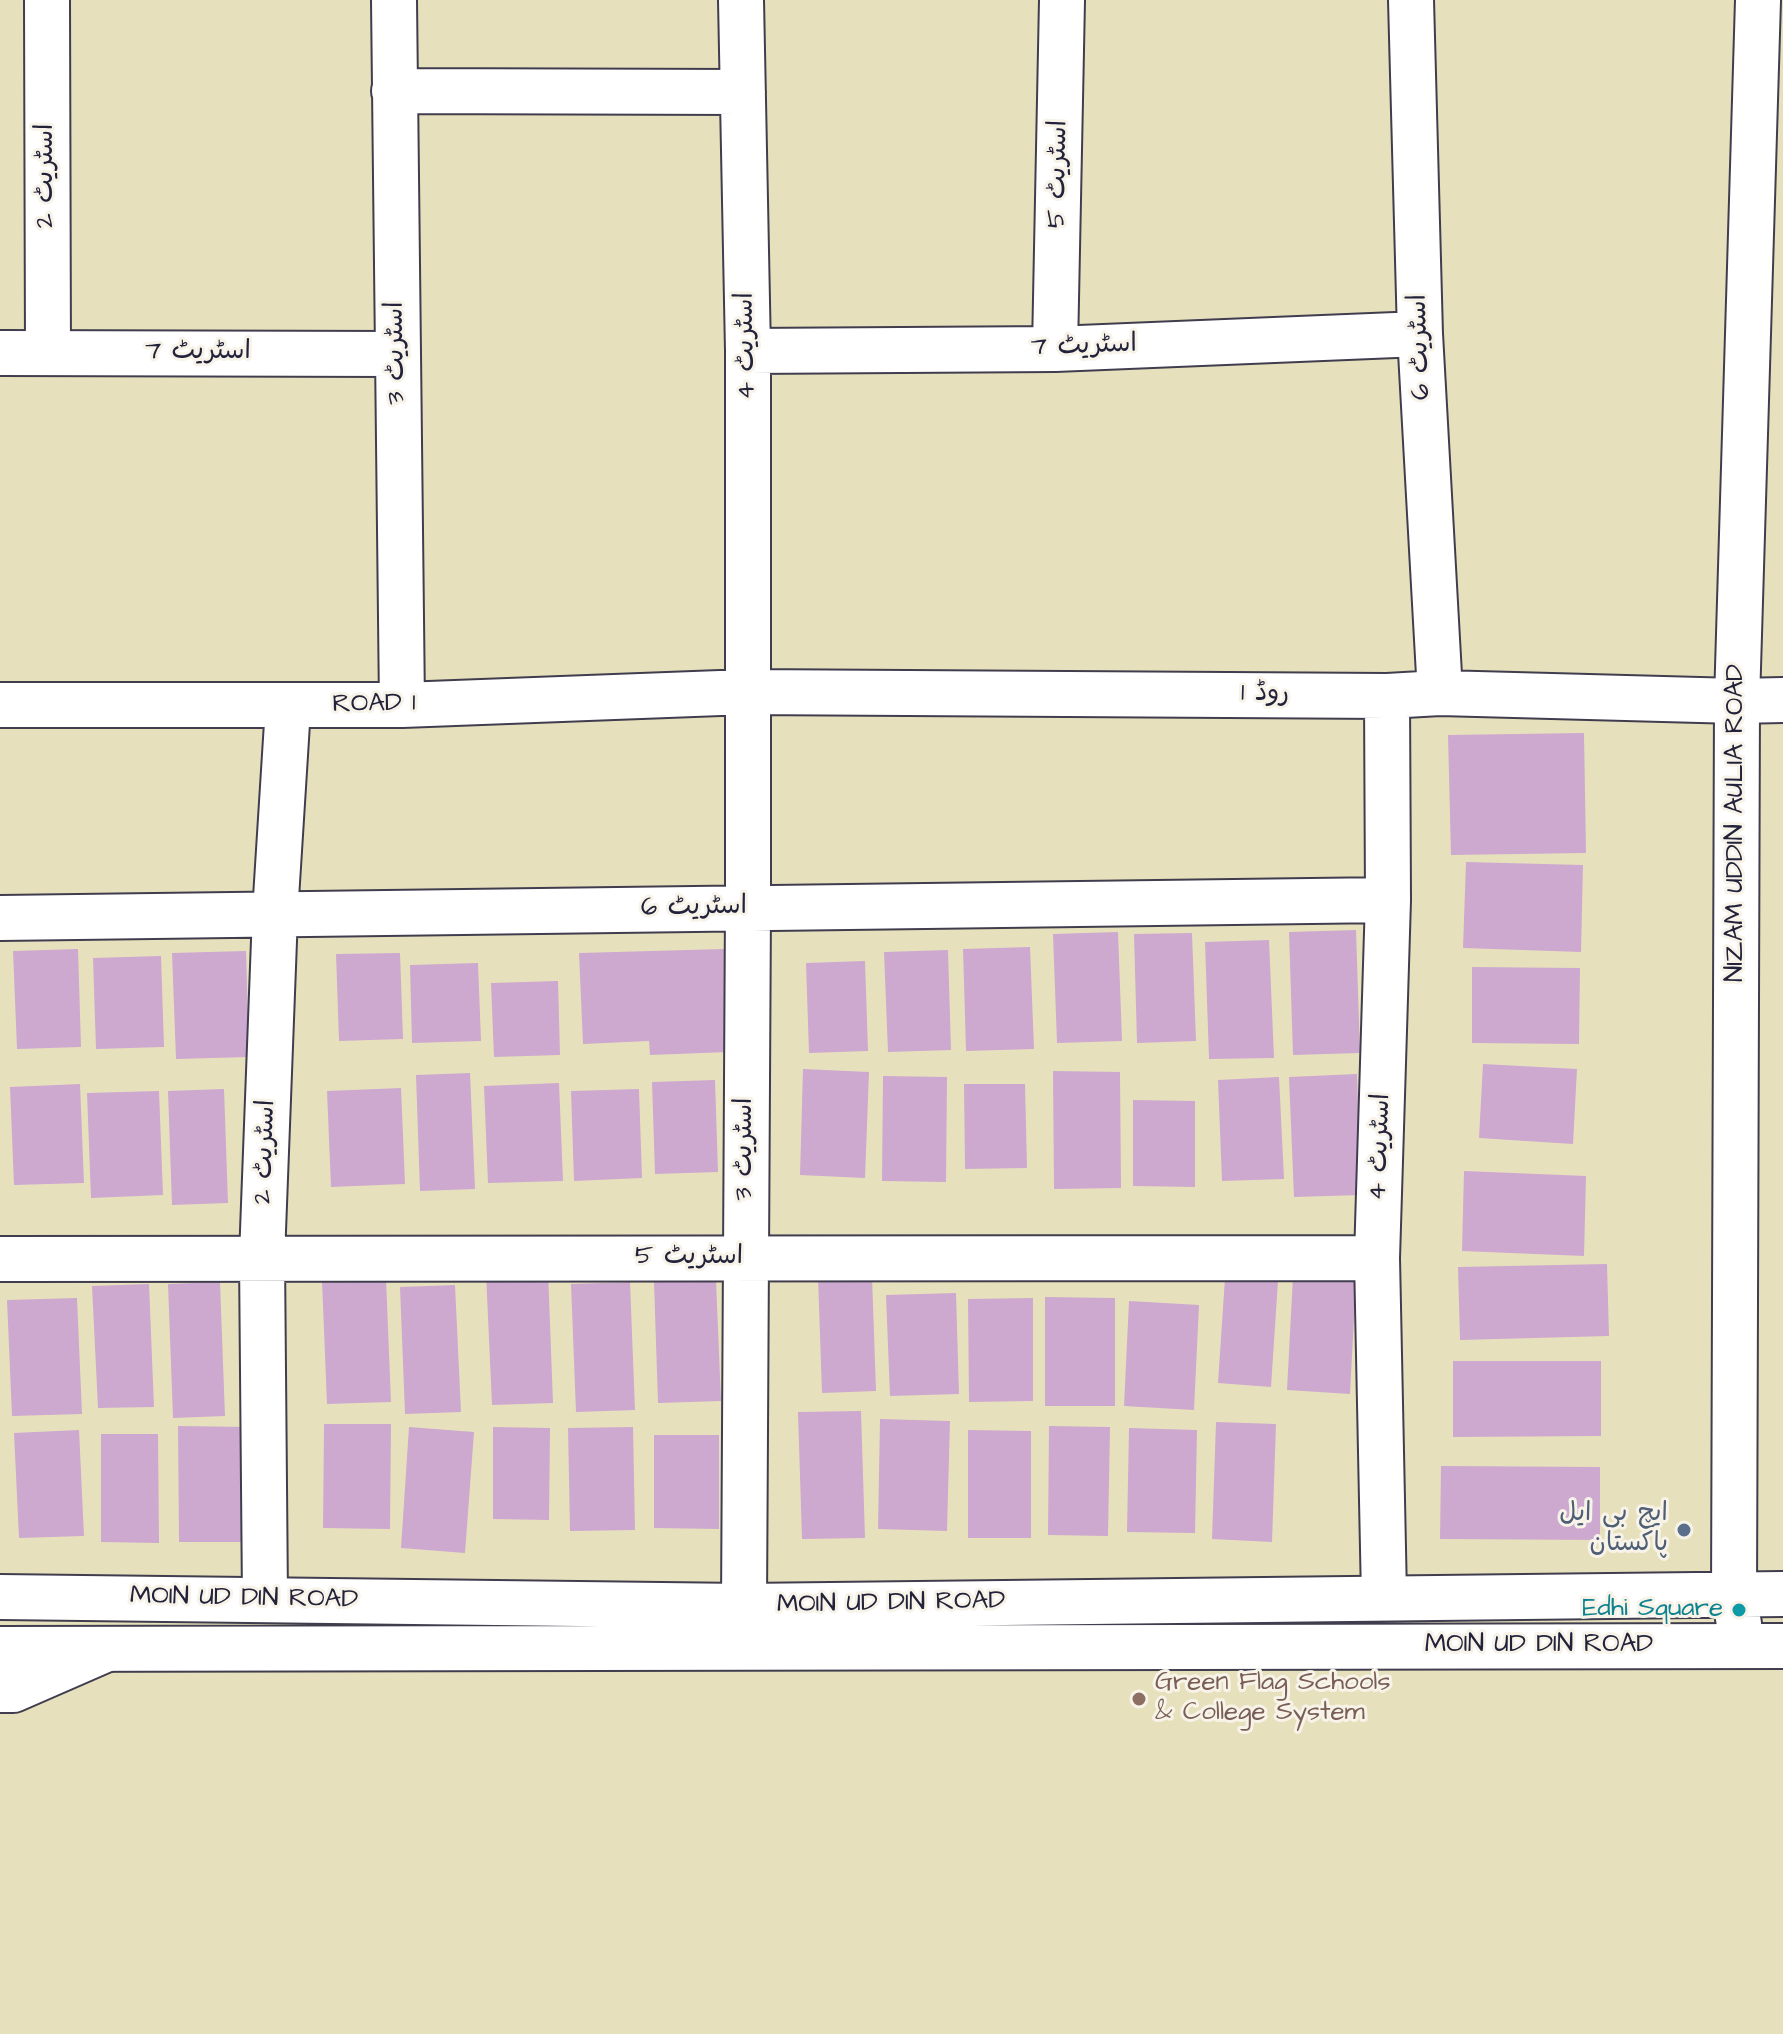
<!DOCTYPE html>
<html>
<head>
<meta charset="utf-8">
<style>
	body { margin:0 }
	canvas { display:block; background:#e7e0bc }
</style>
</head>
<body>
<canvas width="1783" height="2034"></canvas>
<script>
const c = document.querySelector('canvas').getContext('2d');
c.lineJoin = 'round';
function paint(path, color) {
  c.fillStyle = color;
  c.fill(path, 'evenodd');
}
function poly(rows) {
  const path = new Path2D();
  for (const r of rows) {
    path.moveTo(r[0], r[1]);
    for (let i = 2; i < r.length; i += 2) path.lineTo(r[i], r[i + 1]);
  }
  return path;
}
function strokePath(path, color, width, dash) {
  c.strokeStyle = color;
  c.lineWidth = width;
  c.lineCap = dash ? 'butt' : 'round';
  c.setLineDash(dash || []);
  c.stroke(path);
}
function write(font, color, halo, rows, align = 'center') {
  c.font = font + ' "Architects Daughter","Playpen Sans Arabic",sans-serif';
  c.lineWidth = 6;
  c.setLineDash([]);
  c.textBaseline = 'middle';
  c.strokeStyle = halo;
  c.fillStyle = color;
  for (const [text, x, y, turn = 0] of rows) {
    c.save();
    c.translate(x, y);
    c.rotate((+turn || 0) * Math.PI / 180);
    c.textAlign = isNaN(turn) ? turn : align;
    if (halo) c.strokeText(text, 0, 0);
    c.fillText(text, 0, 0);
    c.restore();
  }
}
paint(poly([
	[1584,733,1586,853,1451,855,1448,735],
	[1466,862,1583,865,1581,952,1463,948],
	[1356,930,1360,1053,1293,1055,1289,932],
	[1118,932,1122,1041,1057,1043,1053,934],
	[1192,933,1196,1041,1137,1043,1134,934],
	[1269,940,1274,1058,1209,1059,1205,942],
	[1030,947,1034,1049,966,1051,963,949],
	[78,949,81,1047,17,1049,13,951],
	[724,949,728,1052,650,1055,649,1041,583,1044,579,953],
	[948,950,951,1050,888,1052,884,952],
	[246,951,249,1057,176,1059,172,953],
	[400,953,403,1039,339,1041,336,954],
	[161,956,164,1047,96,1049,93,958],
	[865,961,868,1051,809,1053,806,963],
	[478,963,481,1041,412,1043,410,965],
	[1472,967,1580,968,1579,1044,1472,1043],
	[558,981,560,1055,494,1057,491,983],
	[1483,1064,1577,1069,1573,1144,1479,1138],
	[803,1069,869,1072,865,1178,800,1175],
	[1053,1071,1120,1072,1121,1188,1054,1189],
	[470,1073,475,1189,420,1191,416,1075],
	[1357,1074,1361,1195,1294,1197,1289,1077],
	[883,1076,947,1077,946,1182,882,1181],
	[1279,1077,1284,1179,1222,1181,1218,1080],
	[715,1080,718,1172,655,1174,652,1082],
	[559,1083,563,1181,488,1183,484,1086],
	[80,1084,84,1183,14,1185,10,1087],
	[964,1084,1025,1084,1027,1168,965,1169],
	[401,1088,405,1184,331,1187,327,1091],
	[224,1089,228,1203,172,1205,168,1091],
	[639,1089,642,1178,574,1181,571,1091],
	[159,1091,163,1195,91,1198,87,1093],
	[1133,1100,1195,1101,1195,1187,1133,1186],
	[1464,1171,1586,1176,1584,1256,1462,1251],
	[1607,1264,1609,1336,1460,1340,1458,1267],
	[548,1271,553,1403,492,1405,486,1273],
	[872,1276,876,1391,822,1393,818,1277],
	[1293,1276,1356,1280,1350,1394,1287,1390],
	[1225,1278,1278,1281,1271,1387,1218,1383],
	[386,1279,391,1402,327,1404,322,1281],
	[716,1280,721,1401,658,1403,654,1282],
	[220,1282,225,1416,173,1418,168,1284],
	[630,1282,635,1410,576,1412,571,1284],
	[149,1284,154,1407,98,1408,92,1286],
	[455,1285,461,1412,405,1414,400,1287],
	[956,1293,959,1394,890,1396,886,1295],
	[1045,1297,1115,1298,1115,1406,1045,1406],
	[77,1298,82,1414,12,1416,7,1300],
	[1033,1298,1033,1401,969,1402,968,1299],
	[1129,1301,1199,1305,1194,1410,1124,1406],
	[1453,1361,1601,1361,1601,1436,1453,1437],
	[861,1411,865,1538,802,1539,798,1412],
	[880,1419,950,1421,947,1531,878,1529],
	[1216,1422,1276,1424,1272,1542,1212,1539],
	[324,1424,391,1424,390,1529,323,1528],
	[178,1426,249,1427,249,1542,179,1542],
	[1049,1426,1110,1427,1108,1536,1048,1535],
	[409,1427,474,1432,465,1553,401,1548],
	[493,1427,550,1428,549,1520,493,1519],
	[633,1427,635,1530,570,1531,568,1428],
	[1129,1428,1197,1430,1195,1533,1127,1532],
	[79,1430,84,1536,19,1538,14,1433],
	[968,1430,1031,1431,1031,1538,968,1538],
	[101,1434,158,1434,159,1543,101,1542],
	[654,1435,719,1435,719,1529,654,1528],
	[1441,1466,1600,1467,1600,1540,1440,1539]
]), '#cda9d0');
const minor = poly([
	[47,0,48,353],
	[394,0,402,705],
	[741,0,748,351,748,907,744,1606],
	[1411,0,1420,334,1440,693],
	[394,91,743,92],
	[1055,349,1062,0],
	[748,351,1055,349,1420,334],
	[0,353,397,354],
	[0,705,402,705,747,692,1387,696,1440,693,1737,701,1783,700],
	[0,918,1388,900],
	[0,1259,1377,1258],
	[1384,1597,1377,1258,1388,900,1387,696],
	[265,1599,262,1257,275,914,288,707],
	[0,1690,13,1690,107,1649]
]);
const major = poly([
	[0,1597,744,1606,1783,1594],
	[1739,1624,1734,1595,1737,701,1758,0],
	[0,1649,1783,1646]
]);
strokePath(minor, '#403e4e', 48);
strokePath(major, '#403e4e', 48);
strokePath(minor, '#fff', 44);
strokePath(major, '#fff', 44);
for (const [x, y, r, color] of [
	[1684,1530,8,"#5c6f8a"],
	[1739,1610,8,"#0f9aa8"],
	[1139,1699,8,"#8d6e63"]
]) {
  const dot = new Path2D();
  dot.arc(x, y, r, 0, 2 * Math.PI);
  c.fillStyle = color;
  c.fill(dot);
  strokePath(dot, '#f7f3e8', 3);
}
write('26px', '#22223b', '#f7f3e8', [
	["اسٹریٹ 5",1059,174,-89],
	["اسٹریٹ 2",47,176,-90],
	["اسٹریٹ 4",747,346,-91],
	["اسٹریٹ 7",1084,347,-2],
	["اسٹریٹ 6",1421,347,-92],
	["اسٹریٹ 7",198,353],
	["اسٹریٹ 3",397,353,-91],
	["روڈ 1",1265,695],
	["ROAD 1",374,705,-1],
	["NIZAM UDDIN AULIA ROAD",1737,823,-90],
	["اسٹریٹ 6",694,908,-1],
	["اسٹریٹ 4",1381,1147,-88],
	["اسٹریٹ 3",746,1149,-90],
	["اسٹریٹ 2",266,1152,-88],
	["اسٹریٹ 5",689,1258],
	["MOIN UD DIN ROAD",244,1599,1],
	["MOIN UD DIN ROAD",891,1604,-1],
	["MOIN UD DIN ROAD",1539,1646]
]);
write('26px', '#4e5e75', '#f7f3e8', [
	["ایچ بی ایل",1668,1515],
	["پاکستان",1668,1545]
], 'right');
write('26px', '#0d838f', '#f7f3e8', [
	["Edhi Square",1723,1610]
], 'right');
write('26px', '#785e54', '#f7f3e8', [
	["Green Flag Schools",1155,1684],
	["& College System",1155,1714]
], 'left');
</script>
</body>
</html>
